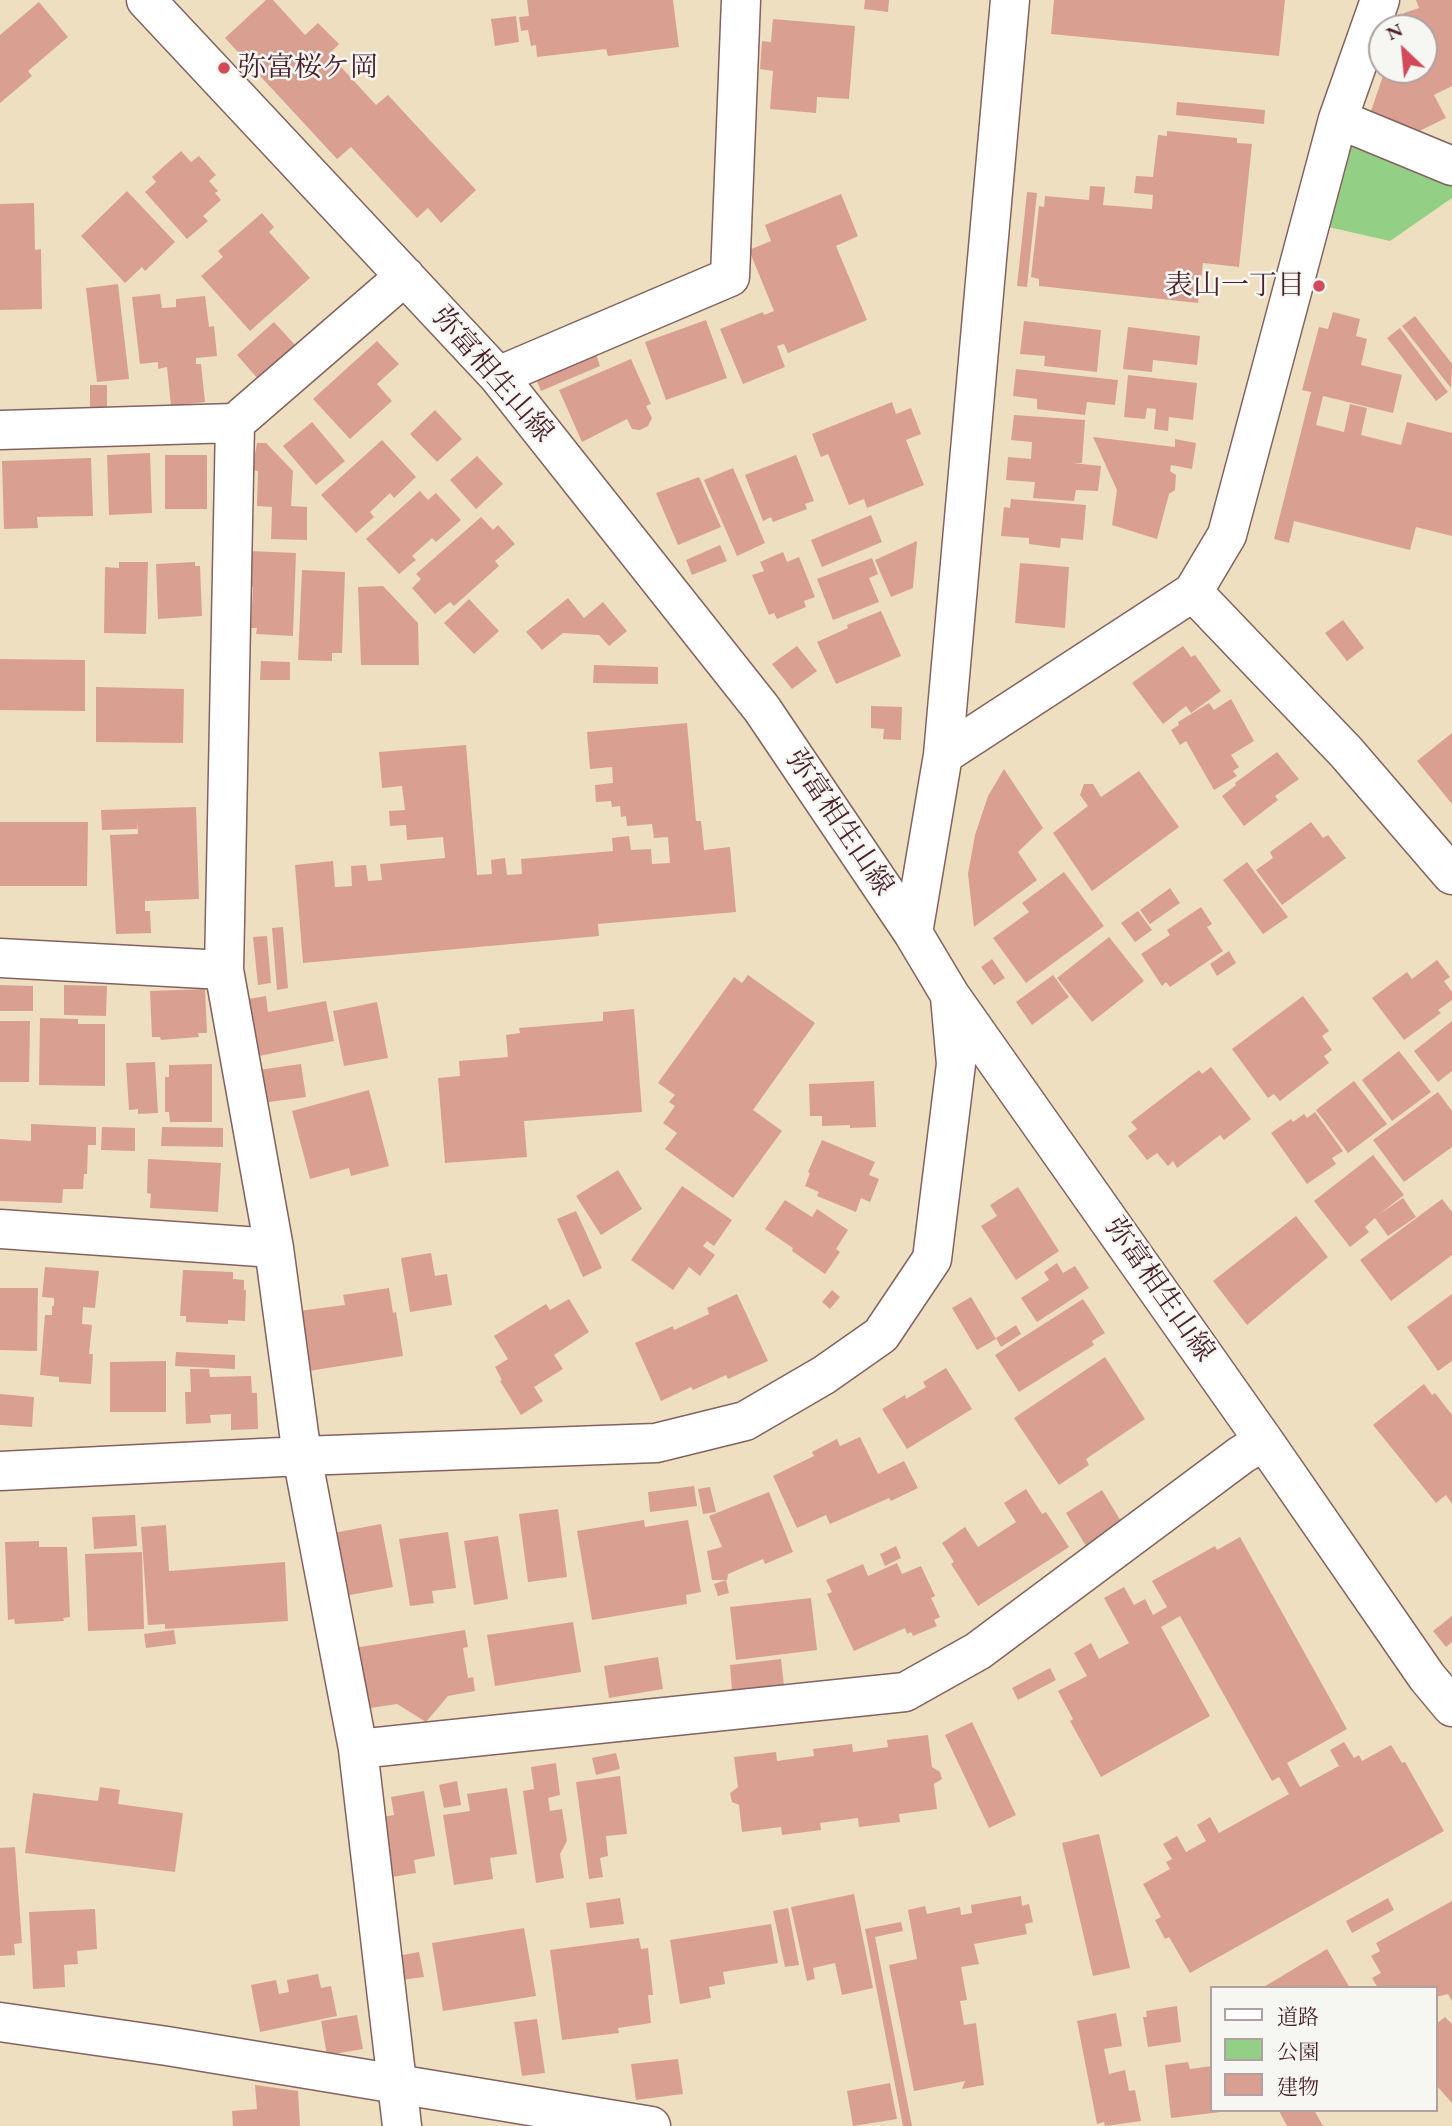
<!DOCTYPE html>
<html>
<head>
<meta charset="utf-8">
<style>
	body { margin:0 }
	#map { position:relative; width:1452px; height:2126px; overflow:hidden; background:#eedfc0; font-family:"EB Garamond","Noto Serif JP",serif }
	canvas { display:block }
	.legend { position:absolute; left:1210px; top:1986px; width:228px; height:126px; box-sizing:border-box; background:#f6f6f2; border:2px solid #b1a0a2; margin:0; padding:9px 12px; list-style:none; font-size:21px; color:#4a1f2b }
	.legend li { display:flex; align-items:center; gap:14px; height:35px }
	.legend b { width:35px; border:2px solid #b1a0a2 }
	.north { position:absolute; left:1368px; top:14px; width:70px; height:70px; box-sizing:border-box; background:#f6f6f2; border:2px solid #b1a0a2; border-radius:50%; rotate:334deg; font-size:19px; font-weight:700; line-height:28px; text-align:center; color:#4a1f2b }
	.north::after { content:''; display:block; margin:auto; width:24px; height:32px; background:#d1495b; clip-path:polygon(50% 0,100% 100%,50% 72%,0 100%) }
</style>
</head>
<body>
<div id="map">
<canvas width="1452" height="2126"></canvas>
<ul class="legend">
<li><b style="height:9px;background:#fff"></b>道路</li>
<li><b style="height:19px;background:#93cf84"></b>公園</li>
<li><b style="height:19px;background:#d9a092"></b>建物</li>
</ul>
<div class="north">N</div>
</div>
<script>
const c = document.querySelector('canvas').getContext('2d');
c.lineJoin = 'round';
function paint(path, color) {
  c.fillStyle = color;
  c.fill(path, 'evenodd');
}
function poly(rows) {
  const path = new Path2D();
  for (const r of rows) {
    path.moveTo(r[0], r[1]);
    for (let i = 2; i < r.length; i += 2) path.lineTo(r[i], r[i + 1]);
  }
  return path;
}
function strokePath(path, color, width, dash) {
  c.strokeStyle = color;
  c.lineWidth = width;
  c.lineCap = dash ? 'butt' : 'round';
  c.setLineDash(dash || []);
  c.stroke(path);
}
function write(font, color, halo, rows, align = 'center') {
  c.font = font + ' "EB Garamond","Noto Serif JP",serif';
  c.lineWidth = 5;
  c.setLineDash([]);
  c.textBaseline = 'middle';
  c.strokeStyle = halo;
  c.fillStyle = color;
  for (const [text, x, y, turn = 0] of rows) {
    c.save();
    c.translate(x, y);
    c.rotate((+turn || 0) * Math.PI / 180);
    c.textAlign = isNaN(turn) ? turn : align;
    if (halo) c.strokeText(text, 0, 0);
    c.fillText(text, 0, 0);
    c.restore();
  }
}
paint(poly([
	[1348,138,1452,181,1452,198,1390,241,1324,226]
]), '#93cf84');
paint(poly([
	[266,0,273,0,305,35,318,23,339,44,329,54,376,105,388,95,476,190,441,223,428,208,417,218,351,147,337,159,225,38],
	[527,0,673,0,679,47,608,56,606,49,537,57,536,45,531,46,528,30,521,31,519,17,529,16],
	[865,0,889,0,888,12,864,9],
	[1054,0,1285,0,1279,56,1051,34],
	[1416,0,1452,0,1452,86,1434,95,1446,118,1403,139,1370,114,1385,70,1424,70,1424,28,1399,28,1404,13,1419,8],
	[39,2,68,37,28,71,32,76,0,103,0,35],
	[516,16,519,42,495,46,491,19],
	[773,19,855,26,849,99,817,97,816,113,770,109,773,71,760,69,762,41,771,42],
	[1177,102,1265,110,1264,124,1176,115],
	[1167,131,1237,138,1237,143,1252,144,1239,267,1203,263,1198,303,1039,286,1039,279,1031,277,1039,206,1044,207,1045,196,1089,200,1090,186,1105,187,1103,205,1152,209,1153,195,1134,193,1136,176,1153,177,1158,135,1167,136],
	[181,151,191,162,199,156,216,175,209,181,218,191,215,193,221,200,203,216,208,221,187,239,145,192,156,182,152,177],
	[127,191,175,242,145,271,142,267,125,283,81,236],
	[1027,192,1037,193,1027,287,1017,286],
	[841,194,858,236,836,246,867,320,788,353,784,344,777,346,785,367,743,384,720,329,763,312,764,315,774,311,749,250,771,241,765,225],
	[34,203,35,250,41,249,42,309,0,310,0,204],
	[262,213,274,227,269,232,310,278,250,331,201,276,223,257,218,251],
	[118,284,129,379,97,382,86,288],
	[160,294,162,308,176,307,176,299,205,296,209,327,214,326,217,356,196,358,196,364,201,364,205,402,171,406,167,367,158,369,158,362,140,364,132,297],
	[1333,312,1360,319,1356,336,1367,339,1361,365,1402,375,1393,413,1323,396,1316,425,1344,432,1350,404,1367,408,1361,435,1401,445,1407,422,1452,433,1452,536,1416,527,1410,550,1294,521,1289,543,1274,539,1311,392,1302,390,1319,327,1328,329],
	[1415,316,1452,364,1451,388,1402,326],
	[706,320,727,378,666,400,645,342],
	[1024,321,1101,330,1097,372,1044,366,1045,356,1020,354],
	[274,322,296,346,258,379,237,355],
	[1128,327,1200,336,1197,365,1153,360,1152,372,1123,369],
	[1400,328,1448,392,1436,401,1387,338],
	[377,341,399,364,377,384,392,401,350,439,313,399],
	[596,354,600,366,541,391,536,379],
	[631,359,651,404,646,406,652,418,648,426,640,430,632,429,627,419,582,442,559,390],
	[1016,369,1118,380,1115,405,1087,402,1085,415,1037,409,1037,399,1013,396],
	[1128,375,1197,383,1193,420,1169,417,1168,431,1154,429,1156,409,1147,408,1145,419,1124,417],
	[90,385,107,385,107,411,90,411],
	[892,402,896,414,911,408,921,434,906,440,924,485,867,508,864,499,849,505,828,454,821,457,812,434],
	[435,410,462,439,437,462,410,434],
	[1014,415,1085,420,1082,463,1073,463,1101,466,1098,491,1076,490,1074,501,1033,498,1035,482,1006,480,1008,457,1031,459,1032,442,1011,440],
	[312,422,345,461,316,485,283,446],
	[1093,437,1175,447,1175,439,1196,443,1192,469,1171,465,1170,471,1176,475,1175,490,1169,494,1157,539,1112,525,1117,490],
	[382,440,416,477,394,498,390,493,370,512,374,517,356,533,321,495],
	[257,443,266,443,293,471,291,506,307,507,307,540,271,539,272,507,257,506,258,471,252,470],
	[150,453,152,513,109,515,107,455],
	[165,455,207,455,207,509,165,509],
	[796,455,814,501,805,504,807,509,773,522,771,517,763,521,745,475],
	[477,456,503,484,476,509,450,480],
	[91,458,93,516,37,517,38,528,4,529,2,461],
	[733,468,765,543,737,556,704,480],
	[699,477,721,527,678,545,656,493],
	[420,491,428,500,436,493,461,520,436,542,432,538,412,556,416,560,399,574,366,539],
	[1011,499,1086,505,1083,540,1061,538,1060,548,1029,544,1029,538,1001,536,1004,507,1010,508],
	[871,515,882,542,822,567,811,540],
	[481,517,493,530,498,525,515,544,495,561,499,566,454,606,450,602,435,614,412,588,421,579,416,574],
	[917,541,913,588,891,597,875,560],
	[720,545,727,561,692,575,686,560],
	[250,551,296,553,293,636,256,634,257,628,251,628,253,587,250,587],
	[783,552,787,562,799,557,815,597,804,601,806,607,777,619,774,613,769,615,752,575,764,571,760,562],
	[872,558,878,574,869,578,879,602,833,620,817,579],
	[119,562,148,562,146,634,104,633,105,567,119,568],
	[195,562,195,566,200,566,202,616,158,619,156,564],
	[1020,563,1069,567,1065,628,1015,623],
	[302,570,345,572,342,653,332,653,332,661,298,660],
	[383,586,418,623,419,665,361,665,358,587],
	[568,598,584,618,603,602,627,631,609,646,599,635,563,633,542,650,526,632],
	[469,599,499,631,474,654,444,623],
	[881,611,901,656,836,684,817,642,848,628,847,625],
	[1343,620,1364,648,1347,661,1325,633],
	[797,646,817,671,792,689,772,664],
	[1183,646,1191,657,1195,655,1221,691,1191,713,1186,706,1163,724,1132,683],
	[0,659,85,660,85,711,0,710],
	[261,661,290,662,290,680,260,680],
	[594,665,658,667,658,684,593,683],
	[96,687,184,689,183,743,96,742],
	[1231,699,1254,741,1231,755,1239,767,1233,771,1237,776,1214,790,1186,741,1180,745,1171,730,1179,725,1178,722,1209,703,1214,710],
	[871,706,902,707,901,740,883,739,884,729,871,728],
	[687,723,696,821,701,821,704,850,730,847,736,912,598,924,599,936,303,963,295,865,333,861,335,887,352,886,351,866,366,865,368,881,382,880,380,864,445,858,443,837,407,840,406,825,390,826,389,811,405,810,402,786,382,788,379,752,466,745,477,875,492,874,491,860,505,858,507,875,522,874,521,859,613,851,612,838,629,836,631,850,651,849,652,864,670,863,668,837,654,838,652,824,627,826,626,816,621,817,620,806,612,807,611,801,596,802,595,785,613,783,612,767,590,769,587,732],
	[1452,733,1452,804,1417,761],
	[1277,752,1299,779,1275,796,1278,800,1244,826,1222,796,1236,785,1235,783],
	[1004,769,1043,828,1018,852,1037,880,974,927,968,874,975,835,988,796],
	[1139,771,1179,827,1092,891,1053,833,1088,806,1080,795,1084,784,1093,784,1101,797],
	[196,807,199,899,145,901,145,911,150,911,151,933,116,934,110,835,138,834,137,821,137,829,102,830,101,810],
	[0,822,88,822,87,886,0,886],
	[1311,822,1323,838,1328,835,1346,858,1282,905,1256,870,1273,858,1270,852],
	[1247,862,1288,917,1263,934,1223,880],
	[1064,872,1104,926,1026,983,993,938,1029,912,1022,903],
	[1170,888,1180,903,1150,924,1140,910],
	[1201,907,1212,924,1207,927,1223,951,1170,987,1166,982,1162,986,1141,954,1170,935,1167,930],
	[1138,911,1152,930,1135,942,1121,923],
	[283,927,288,988,277,990,272,928],
	[267,936,271,983,258,985,253,937],
	[1109,937,1144,981,1092,1022,1057,978],
	[1229,951,1236,963,1217,976,1210,964],
	[992,959,1005,978,994,985,981,967],
	[1437,960,1450,977,1444,981,1452,992,1452,1000,1438,1010,1441,1013,1404,1040,1372,998,1407,972,1412,979],
	[748,975,815,1023,753,1110,782,1131,733,1198,665,1149,677,1133,663,1123,675,1106,669,1102,675,1095,658,1083,734,977,742,983],
	[1053,975,1069,997,1032,1025,1016,1002],
	[0,985,33,986,33,1011,0,1011],
	[64,985,107,986,106,1016,64,1015],
	[205,989,207,1033,198,1033,199,1037,161,1040,160,1037,152,1037,150,991],
	[266,996,268,1012,326,1001,334,1041,259,1056,248,999],
	[1303,996,1329,1031,1322,1036,1332,1050,1324,1056,1329,1063,1280,1101,1274,1094,1268,1098,1232,1049],
	[377,1002,388,1058,344,1066,333,1011],
	[634,1009,642,1112,524,1121,527,1157,445,1163,438,1078,460,1076,459,1061,508,1057,506,1035,520,1033,519,1028,603,1021,603,1012],
	[40,1018,78,1019,78,1024,105,1024,105,1086,39,1085],
	[0,1021,30,1021,29,1082,0,1082],
	[1452,1021,1452,1071,1438,1082,1414,1051],
	[1399,1051,1431,1092,1392,1121,1362,1080],
	[155,1062,158,1113,138,1114,138,1109,129,1110,126,1063],
	[212,1064,212,1122,170,1122,169,1112,165,1112,165,1077,169,1077,169,1065],
	[301,1064,306,1097,262,1103,258,1070],
	[1211,1067,1251,1119,1224,1140,1220,1135,1177,1168,1173,1161,1168,1166,1157,1153,1147,1160,1128,1136,1137,1129,1131,1122,1199,1070,1202,1074],
	[874,1081,876,1127,850,1128,850,1125,822,1126,822,1116,810,1116,809,1084],
	[1354,1081,1387,1124,1348,1153,1316,1110],
	[369,1090,389,1166,351,1176,349,1168,310,1179,292,1111],
	[1438,1092,1452,1111,1452,1147,1404,1182,1373,1140],
	[1315,1112,1343,1151,1332,1158,1336,1164,1307,1184,1271,1133,1291,1119,1293,1122,1304,1114,1307,1118],
	[31,1124,96,1127,96,1145,88,1145,87,1174,84,1174,83,1189,63,1189,62,1203,0,1201,0,1139,31,1141],
	[102,1127,135,1128,135,1151,101,1150],
	[162,1127,223,1128,223,1147,161,1146],
	[822,1140,875,1162,869,1175,879,1179,870,1202,861,1198,856,1212,817,1196,819,1192,805,1186,810,1173,808,1172],
	[1373,1155,1404,1195,1378,1215,1403,1198,1416,1217,1388,1236,1375,1218,1365,1227,1369,1232,1350,1247,1314,1201],
	[148,1159,221,1163,218,1212,150,1208,151,1194,147,1193],
	[618,1170,642,1209,601,1235,576,1196],
	[682,1186,732,1220,714,1246,707,1241,703,1246,715,1255,700,1276,689,1267,673,1290,631,1260],
	[1018,1187,1059,1251,1016,1280,981,1226,997,1216,990,1205],
	[1442,1199,1452,1212,1452,1255,1391,1301,1360,1260],
	[785,1200,812,1217,817,1209,848,1230,836,1249,840,1252,825,1274,792,1251,793,1248,765,1229],
	[576,1211,602,1268,583,1277,557,1219],
	[1296,1216,1328,1257,1247,1325,1213,1281],
	[431,1253,435,1276,447,1274,452,1305,410,1312,401,1258],
	[1057,1263,1063,1273,1075,1266,1089,1288,1037,1322,1021,1298,1049,1280,1044,1272],
	[45,1267,99,1271,95,1308,83,1307,82,1324,92,1325,89,1354,93,1354,91,1384,59,1382,59,1377,40,1375,45,1315,52,1315,52,1306,54,1306,54,1298,42,1297],
	[183,1270,233,1272,233,1279,244,1280,244,1290,246,1290,245,1321,228,1320,228,1324,186,1322,186,1316,180,1316],
	[0,1288,38,1288,37,1351,0,1350],
	[389,1288,393,1313,396,1312,403,1356,309,1371,299,1311,345,1305,343,1295],
	[832,1290,840,1297,830,1309,822,1302],
	[737,1294,768,1361,728,1379,726,1375,693,1390,691,1387,661,1401,635,1343,673,1326,674,1330,709,1314,707,1308],
	[1452,1294,1452,1361,1438,1371,1407,1327],
	[971,1297,996,1339,977,1350,952,1308],
	[569,1299,589,1332,554,1355,563,1369,534,1387,543,1401,521,1415,500,1381,502,1380,495,1367,508,1359,494,1336,546,1304,550,1310],
	[1083,1299,1105,1333,1092,1341,1094,1345,1019,1392,995,1355],
	[1016,1325,1021,1334,1001,1347,996,1338],
	[176,1352,235,1355,235,1369,175,1366],
	[1105,1357,1145,1419,1086,1459,1089,1465,1059,1485,1014,1418],
	[166,1361,166,1412,110,1412,110,1362],
	[946,1368,972,1409,907,1449,882,1409,905,1395,906,1399,926,1387,923,1382],
	[190,1369,209,1369,210,1377,251,1376,252,1393,257,1393,258,1429,231,1430,231,1414,210,1415,211,1423,186,1424,185,1392,191,1392],
	[1424,1384,1432,1395,1435,1393,1452,1415,1452,1504,1446,1495,1436,1503,1373,1425],
	[0,1394,34,1397,32,1427,0,1425],
	[860,1437,878,1474,904,1461,918,1488,891,1501,889,1498,830,1524,826,1515,797,1528,773,1476,814,1456,812,1452,837,1439,840,1446],
	[694,1486,697,1506,650,1512,648,1492],
	[710,1487,716,1512,703,1514,698,1489],
	[1026,1489,1042,1514,1046,1512,1069,1547,978,1606,951,1564,954,1562,942,1543,965,1527,978,1547,1016,1522,1004,1503],
	[1102,1490,1122,1523,1086,1546,1066,1513],
	[769,1492,793,1552,765,1564,763,1559,728,1574,727,1580,712,1580,707,1551,722,1547,709,1516],
	[558,1509,567,1577,528,1582,519,1514],
	[135,1515,137,1546,94,1549,92,1517],
	[644,1520,645,1527,688,1520,701,1592,686,1595,687,1604,592,1620,577,1531],
	[381,1524,393,1587,339,1597,328,1534],
	[166,1525,169,1571,285,1562,288,1621,165,1629,165,1624,148,1625,141,1527],
	[448,1532,456,1588,432,1591,434,1603,410,1606,399,1539],
	[498,1536,508,1599,474,1605,464,1541],
	[1240,1537,1347,1729,1287,1763,1300,1787,1339,1766,1330,1750,1344,1742,1354,1758,1359,1755,1362,1761,1391,1745,1402,1763,1405,1762,1444,1831,1190,1973,1169,1937,1165,1939,1155,1920,1161,1917,1143,1884,1170,1869,1166,1862,1172,1859,1163,1844,1177,1836,1186,1852,1206,1841,1197,1825,1210,1817,1219,1833,1289,1794,1279,1777,1272,1781,1180,1616,1161,1627,1210,1716,1101,1777,1070,1721,1073,1719,1058,1691,1087,1676,1074,1653,1091,1643,1099,1659,1129,1643,1104,1598,1124,1587,1134,1605,1145,1599,1153,1615,1167,1607,1152,1581,1215,1546,1217,1550],
	[39,1541,39,1547,67,1547,70,1617,63,1618,64,1621,15,1624,14,1619,8,1620,5,1542],
	[896,1546,901,1558,885,1566,880,1554],
	[142,1552,144,1629,88,1631,85,1554],
	[897,1563,902,1574,921,1566,935,1596,931,1598,940,1617,934,1620,937,1626,913,1636,911,1632,907,1634,905,1628,854,1651,827,1594,832,1592,826,1580,863,1564,868,1576],
	[726,1580,729,1593,718,1596,714,1584],
	[811,1598,817,1650,736,1660,730,1607],
	[1452,1616,1452,1642,1446,1647,1433,1631],
	[573,1622,581,1672,495,1686,487,1635],
	[174,1630,176,1644,146,1648,144,1634],
	[465,1630,468,1647,463,1648,468,1678,473,1677,475,1691,448,1696,426,1722,397,1704,364,1709,354,1648],
	[658,1657,663,1689,609,1698,604,1666],
	[781,1659,785,1695,733,1701,730,1665],
	[1050,1668,1056,1680,1018,1700,1012,1688],
	[972,1722,1016,1815,989,1828,945,1735],
	[928,1735,932,1767,940,1772,942,1779,934,1784,937,1809,899,1814,900,1822,859,1827,858,1818,820,1823,821,1830,782,1835,781,1827,742,1832,739,1805,732,1802,730,1793,738,1787,734,1757,776,1752,777,1761,814,1756,813,1749,852,1744,853,1752,888,1747,887,1740],
	[616,1753,620,1769,596,1775,592,1758],
	[556,1763,560,1795,548,1798,550,1811,562,1809,567,1841,560,1854,564,1878,536,1883,523,1791,534,1789,531,1767],
	[620,1776,627,1834,606,1836,608,1856,600,1858,603,1877,589,1879,576,1782],
	[457,1781,461,1805,444,1808,439,1785],
	[100,1787,120,1790,118,1804,183,1813,175,1872,25,1853,33,1793,98,1801],
	[507,1788,517,1854,490,1858,493,1879,454,1885,443,1815,470,1811,467,1794],
	[424,1791,435,1856,414,1860,416,1873,386,1878,376,1818,394,1815,391,1797],
	[1099,1834,1130,1968,1093,1976,1062,1843],
	[15,1847,22,1943,14,1944,15,1955,0,1956,0,1848],
	[854,1894,873,1988,842,1995,835,1963,813,1968,815,1979,807,1981,791,1907],
	[1021,1896,1022,1906,1029,1904,1033,1922,1025,1924,1027,1934,974,1944,979,1964,961,1967,967,2000,960,2001,964,2025,976,2023,984,2085,962,2089,965,2081,914,2091,889,1965,917,1959,908,1910,925,1906,927,1914,960,1907,961,1915,972,1913,971,1905],
	[620,1898,624,1924,590,1928,586,1903],
	[1388,1898,1394,1910,1352,1933,1346,1921],
	[1452,1901,1452,2001,1448,1994,1436,1997,1436,1988,1378,1988,1372,1978,1381,1973,1371,1956,1380,1951,1376,1943],
	[788,1908,799,1965,785,1967,773,1911],
	[95,1909,97,1949,77,1951,78,1964,64,1965,65,1987,33,1989,29,1912],
	[901,1922,903,1931,875,1937,912,2126,903,2126,865,1929],
	[771,1924,778,1963,723,1972,725,1984,709,1987,711,1998,680,2004,670,1940],
	[524,1928,536,1996,443,2011,432,1943],
	[639,1938,641,1949,648,1948,653,1995,648,1995,651,2023,618,2028,619,2033,562,2040,550,1950],
	[1327,1949,1350,1988,1262,1988],
	[419,1952,424,1977,401,1980,397,1956],
	[318,1974,321,1988,331,1986,337,2016,260,2032,251,1985,276,1980,279,1994,289,1992,287,1980],
	[1177,2006,1181,2042,1148,2047,1143,2017,1147,2017,1146,2011],
	[1116,2013,1122,2046,1104,2049,1109,2074,1125,2070,1129,2091,1135,2090,1141,2121,1105,2126,1104,2122,1097,2124,1077,2021],
	[357,2015,363,2049,327,2055,321,2021],
	[1445,2017,1452,2024,1452,2103,1436,2085,1436,2024],
	[537,2019,545,2073,522,2076,514,2022],
	[678,2059,683,2094,636,2100,631,2064],
	[1188,2062,1190,2069,1212,2066,1212,2110,1221,2112,1171,2118,1165,2065],
	[890,2083,897,2119,853,2126,847,2091],
	[255,2085,298,2091,300,2126,233,2126,232,2111,257,2109],
	[1314,2110,1323,2126,1287,2126,1279,2111]
]), '#d9a092');
const minor = poly([
	[146,0,498,376,762,709,913,933,950,995,1264,1441,1427,1677,1452,1707],
	[1338,119,1452,166],
	[498,376,730,277,741,0],
	[235,423,224,970,274,1248,302,1456,358,1749,402,2126],
	[0,430,235,423,405,276],
	[1193,592,1346,752,1452,875],
	[943,755,1010,0],
	[913,933,943,755,1193,592,1227,535,1338,119,1380,0],
	[0,958,224,970],
	[0,1229,274,1248],
	[0,1471,302,1456,656,1443,745,1421,824,1375,881,1335,932,1259,956,1064,950,997],
	[358,1749,905,1692,978,1651,1241,1455,1264,1441],
	[0,2022,167,2046,651,2126]
]);
strokePath(minor, '#83625f', 41);
strokePath(minor, '#fff', 38);
for (const [x, y, r, color] of [
	[224,68,7,"#d1495b"],
	[1319,286,7,"#d1495b"]
]) {
  const dot = new Path2D();
  dot.arc(x, y, r, 0, 2 * Math.PI);
  c.fillStyle = color;
  c.fill(dot);
  strokePath(dot, '#f6f6f2', 2.5);
}
write('28px', '#4a1f2b', '#f6f6f2', [
	["弥富桜ケ岡",238,68],
	["表山一丁目",1305,286,"right"]
], 'left');
write('28px', '#4a1f2b', '#f6f6f2', [
	["弥富相生山線",492,375,49],
	["弥富相生山線",839,823,56],
	["弥富相生山線",1159,1290,55]
]);
</script>
</body>
</html>
